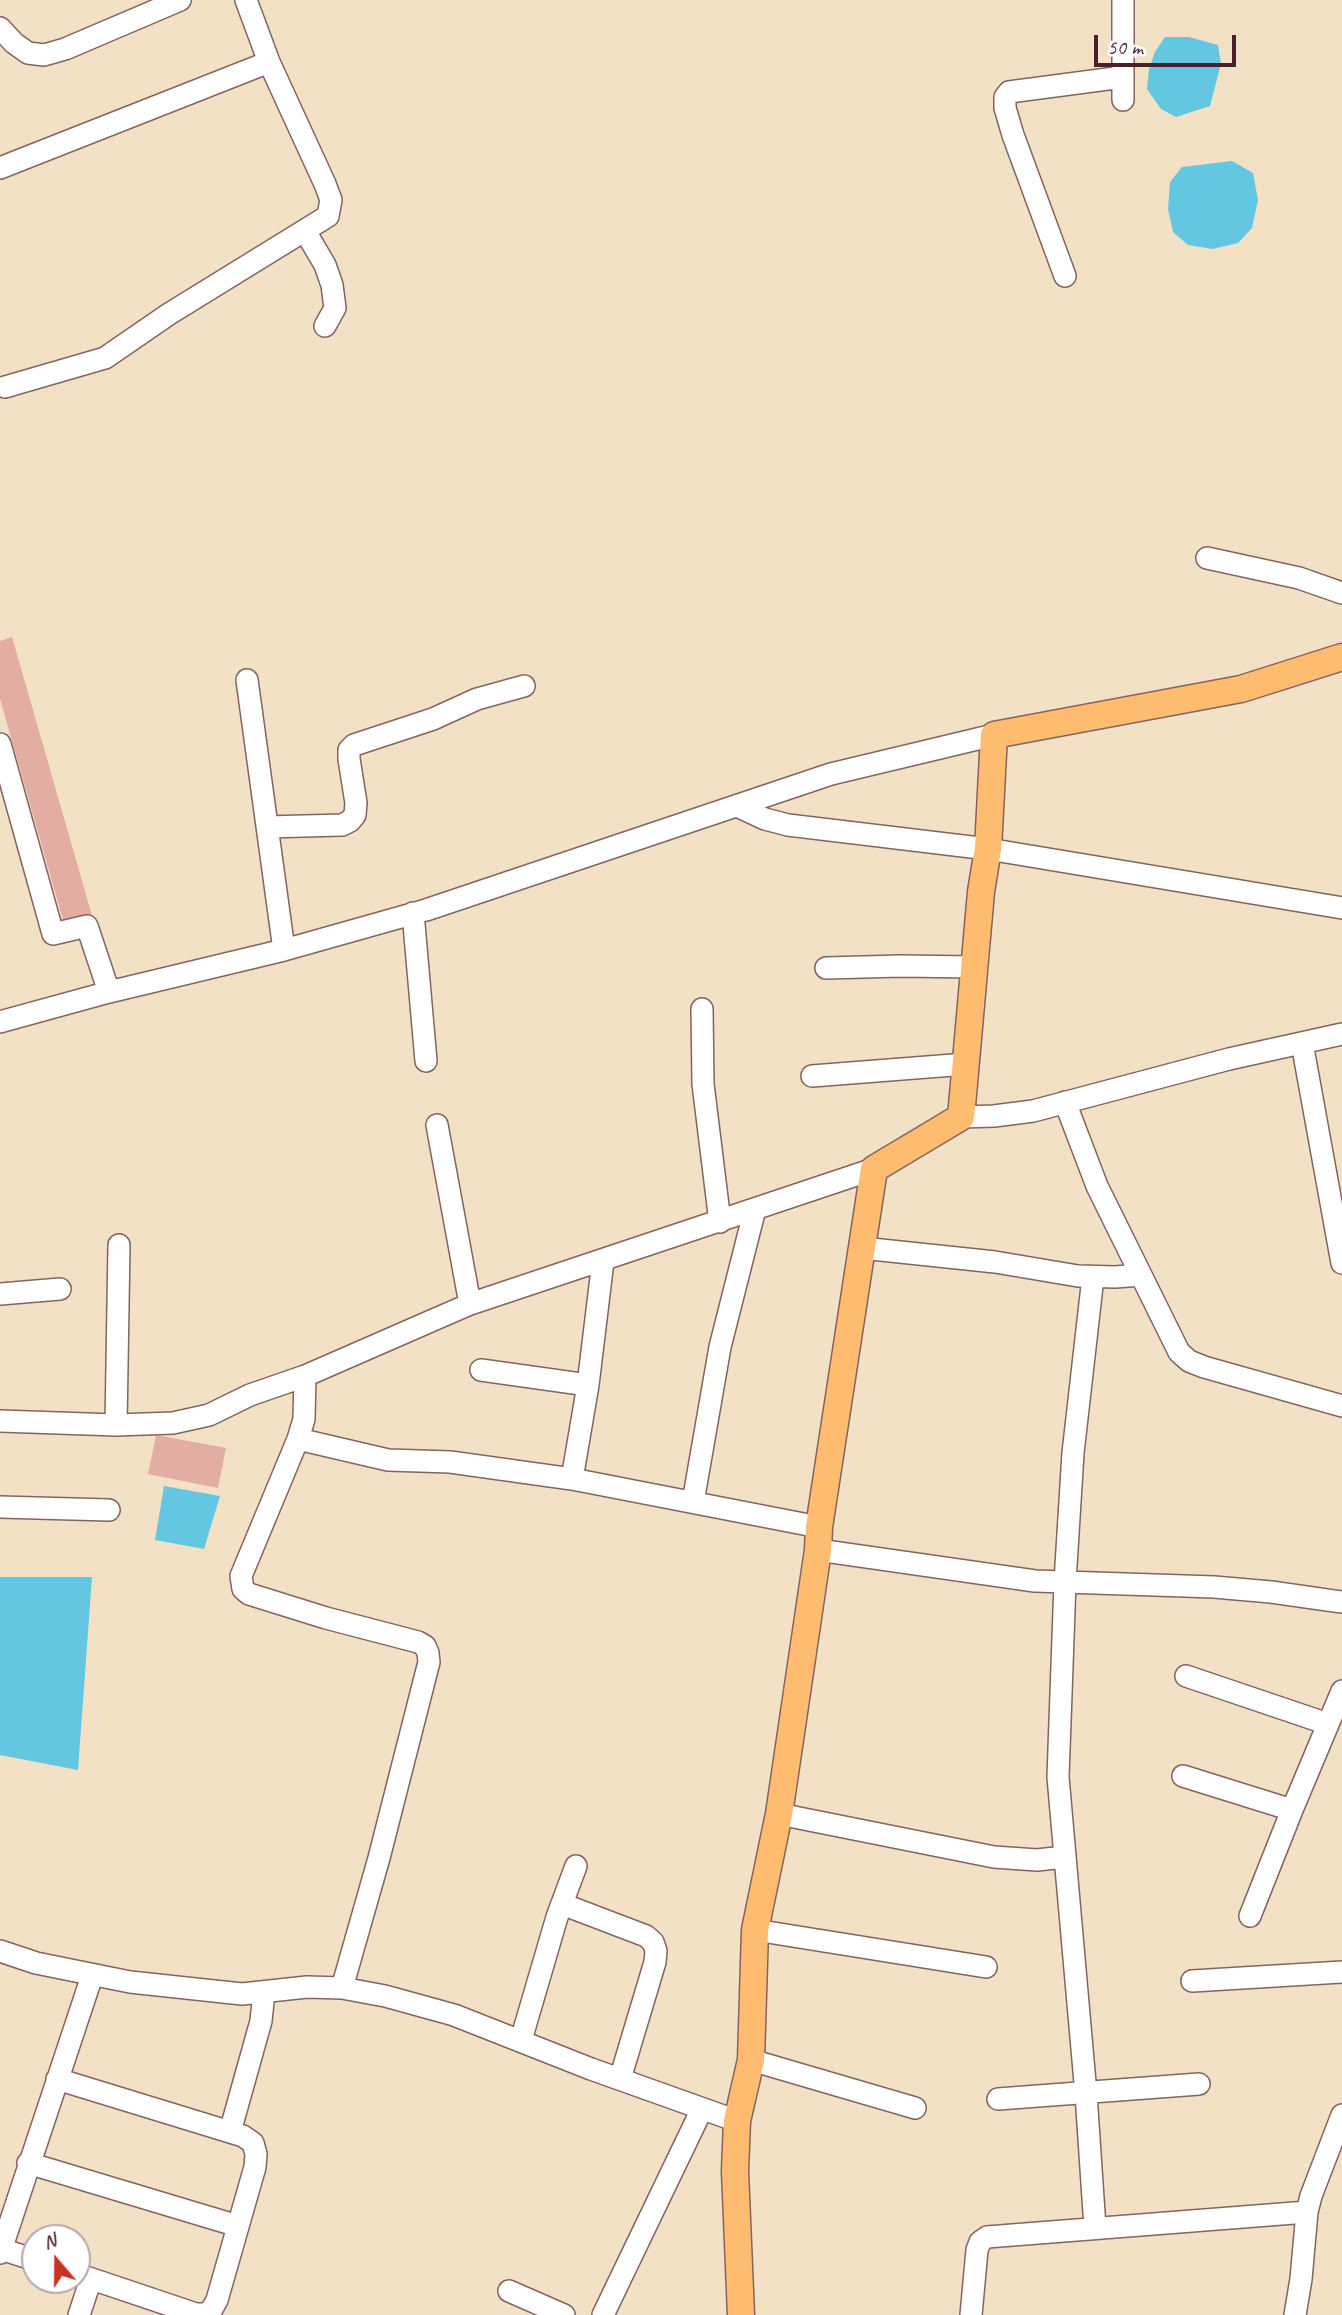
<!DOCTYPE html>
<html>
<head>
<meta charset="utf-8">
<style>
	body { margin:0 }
	#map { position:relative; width:1342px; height:2315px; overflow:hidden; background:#f3e1c5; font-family:Caveat,sans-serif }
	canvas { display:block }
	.north { position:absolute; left:21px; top:2224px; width:70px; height:70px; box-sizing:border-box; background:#fff; border:2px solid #b7a5aa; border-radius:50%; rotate:340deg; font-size:19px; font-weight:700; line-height:28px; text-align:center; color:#4a1f2b }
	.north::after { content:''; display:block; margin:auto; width:24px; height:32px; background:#c8321e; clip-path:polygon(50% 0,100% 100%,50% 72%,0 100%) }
	.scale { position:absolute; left:1094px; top:35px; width:142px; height:32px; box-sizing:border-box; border:4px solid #4a1f2b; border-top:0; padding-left:9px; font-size:21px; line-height:24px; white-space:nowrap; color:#4a1f2b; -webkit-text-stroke:5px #fff; paint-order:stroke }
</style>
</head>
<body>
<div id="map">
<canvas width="1342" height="2315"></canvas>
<div class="north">N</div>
<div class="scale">50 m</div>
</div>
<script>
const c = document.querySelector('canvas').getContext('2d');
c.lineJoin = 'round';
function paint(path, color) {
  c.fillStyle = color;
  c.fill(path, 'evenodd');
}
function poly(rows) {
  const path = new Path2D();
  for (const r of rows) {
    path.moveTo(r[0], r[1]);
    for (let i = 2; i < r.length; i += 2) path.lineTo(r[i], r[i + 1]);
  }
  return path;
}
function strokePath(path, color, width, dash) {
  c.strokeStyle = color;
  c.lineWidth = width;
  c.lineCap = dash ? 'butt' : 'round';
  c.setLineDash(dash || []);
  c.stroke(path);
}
paint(poly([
	[1165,37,1189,37,1218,45,1221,64,1210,106,1176,117,1161,109,1147,89,1149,69,1155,52],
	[1232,161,1253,173,1258,200,1252,228,1238,243,1213,249,1188,245,1173,232,1168,209,1170,182,1182,167],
	[164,1486,220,1496,204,1549,155,1540],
	[0,1577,92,1577,78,1770,0,1755]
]), '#64c7e2');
paint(poly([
	[12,637,93,919,65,927,0,699,0,641],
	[156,1435,226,1448,218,1488,148,1474]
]), '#e3ada3');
const minor = poly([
	[1123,0,1123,100],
	[0,28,14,43,28,53,44,55,65,49,180,0],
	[0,168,269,62],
	[305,231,325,265,332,285,335,308,325,326],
	[1065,276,1013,135,1005,108,1005,97,1009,92,1123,77],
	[5,387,105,358,169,314,328,216,331,200,325,184,269,62,246,0],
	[1207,558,1299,578,1342,593],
	[247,680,284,950],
	[0,744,53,934,87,926,109,992],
	[737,806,765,819,788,825,988,849,1342,908],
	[267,827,342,825,350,821,355,815,356,803,349,759,349,750,354,745,433,719,477,699,524,686],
	[413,913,426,1061],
	[826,968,901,966,974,967],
	[702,1009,703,1084,720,1222],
	[0,1022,109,992,284,950,426,910,831,774,994,735],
	[1302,1043,1342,1263],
	[812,1076,966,1064],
	[1065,1102,1097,1186,1179,1352,1189,1361,1204,1367,1342,1406],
	[961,1117,994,1116,1033,1111,1229,1059,1342,1034],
	[437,1125,470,1304],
	[862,1248,995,1262,1078,1276,1115,1277,1141,1275],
	[1093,1277,1073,1453,1065,1582,1058,1777,1086,2094,1095,2228],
	[0,1294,60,1289],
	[481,1370,588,1385],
	[305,1376,304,1419,298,1439,241,1576,243,1589,249,1594,326,1618,418,1642,425,1646,428,1653,429,1662,379,1858,342,1988],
	[0,1421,116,1425,173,1423,209,1415,250,1395,305,1376,470,1304,874,1169],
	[116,1425,119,1245],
	[298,1439,388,1460,450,1462,572,1479,819,1527],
	[572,1479,588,1385,603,1261],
	[693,1502,720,1347,755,1209],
	[0,1507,109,1510],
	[818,1550,1035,1581,1214,1587,1271,1592,1342,1602],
	[1186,1676,1328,1724],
	[1183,1776,1292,1810],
	[779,1814,994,1857,1037,1860,1065,1857],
	[562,1904,646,1936,653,1942,656,1951,655,1962,620,2079],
	[1250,1916,1292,1810,1342,1691],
	[755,1930,986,1967],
	[0,1951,36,1963,130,1982,242,1994,307,1987,342,1988,385,1996,454,2015,591,2069,737,2121],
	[1192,1981,1342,1972],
	[521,2040,557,1917,576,1866],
	[751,2060,915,2108],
	[57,2079,243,2136,253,2143,256,2154,255,2167,217,2300,212,2309,206,2314,196,2314,77,2274],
	[998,2099,1199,2084],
	[230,2132,261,2021,264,1992],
	[28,2163,238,2226],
	[1,2249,35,2260],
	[0,2253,92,1976],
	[509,2291,564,2315],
	[79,2315,91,2279],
	[603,2315,702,2109],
	[971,2315,977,2250,980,2242,987,2237,1307,2212],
	[1295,2315,1301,2279,1307,2212,1311,2196,1342,2115]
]);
const major = poly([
	[741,2315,735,2171,737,2121,751,2060,755,1930,779,1814,818,1550,819,1527,874,1169,961,1117,981,892,988,849,994,735,1241,689,1342,657]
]);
strokePath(minor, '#856361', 24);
strokePath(major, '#856361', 29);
strokePath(minor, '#fff', 21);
strokePath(major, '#febc70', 26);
</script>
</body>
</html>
